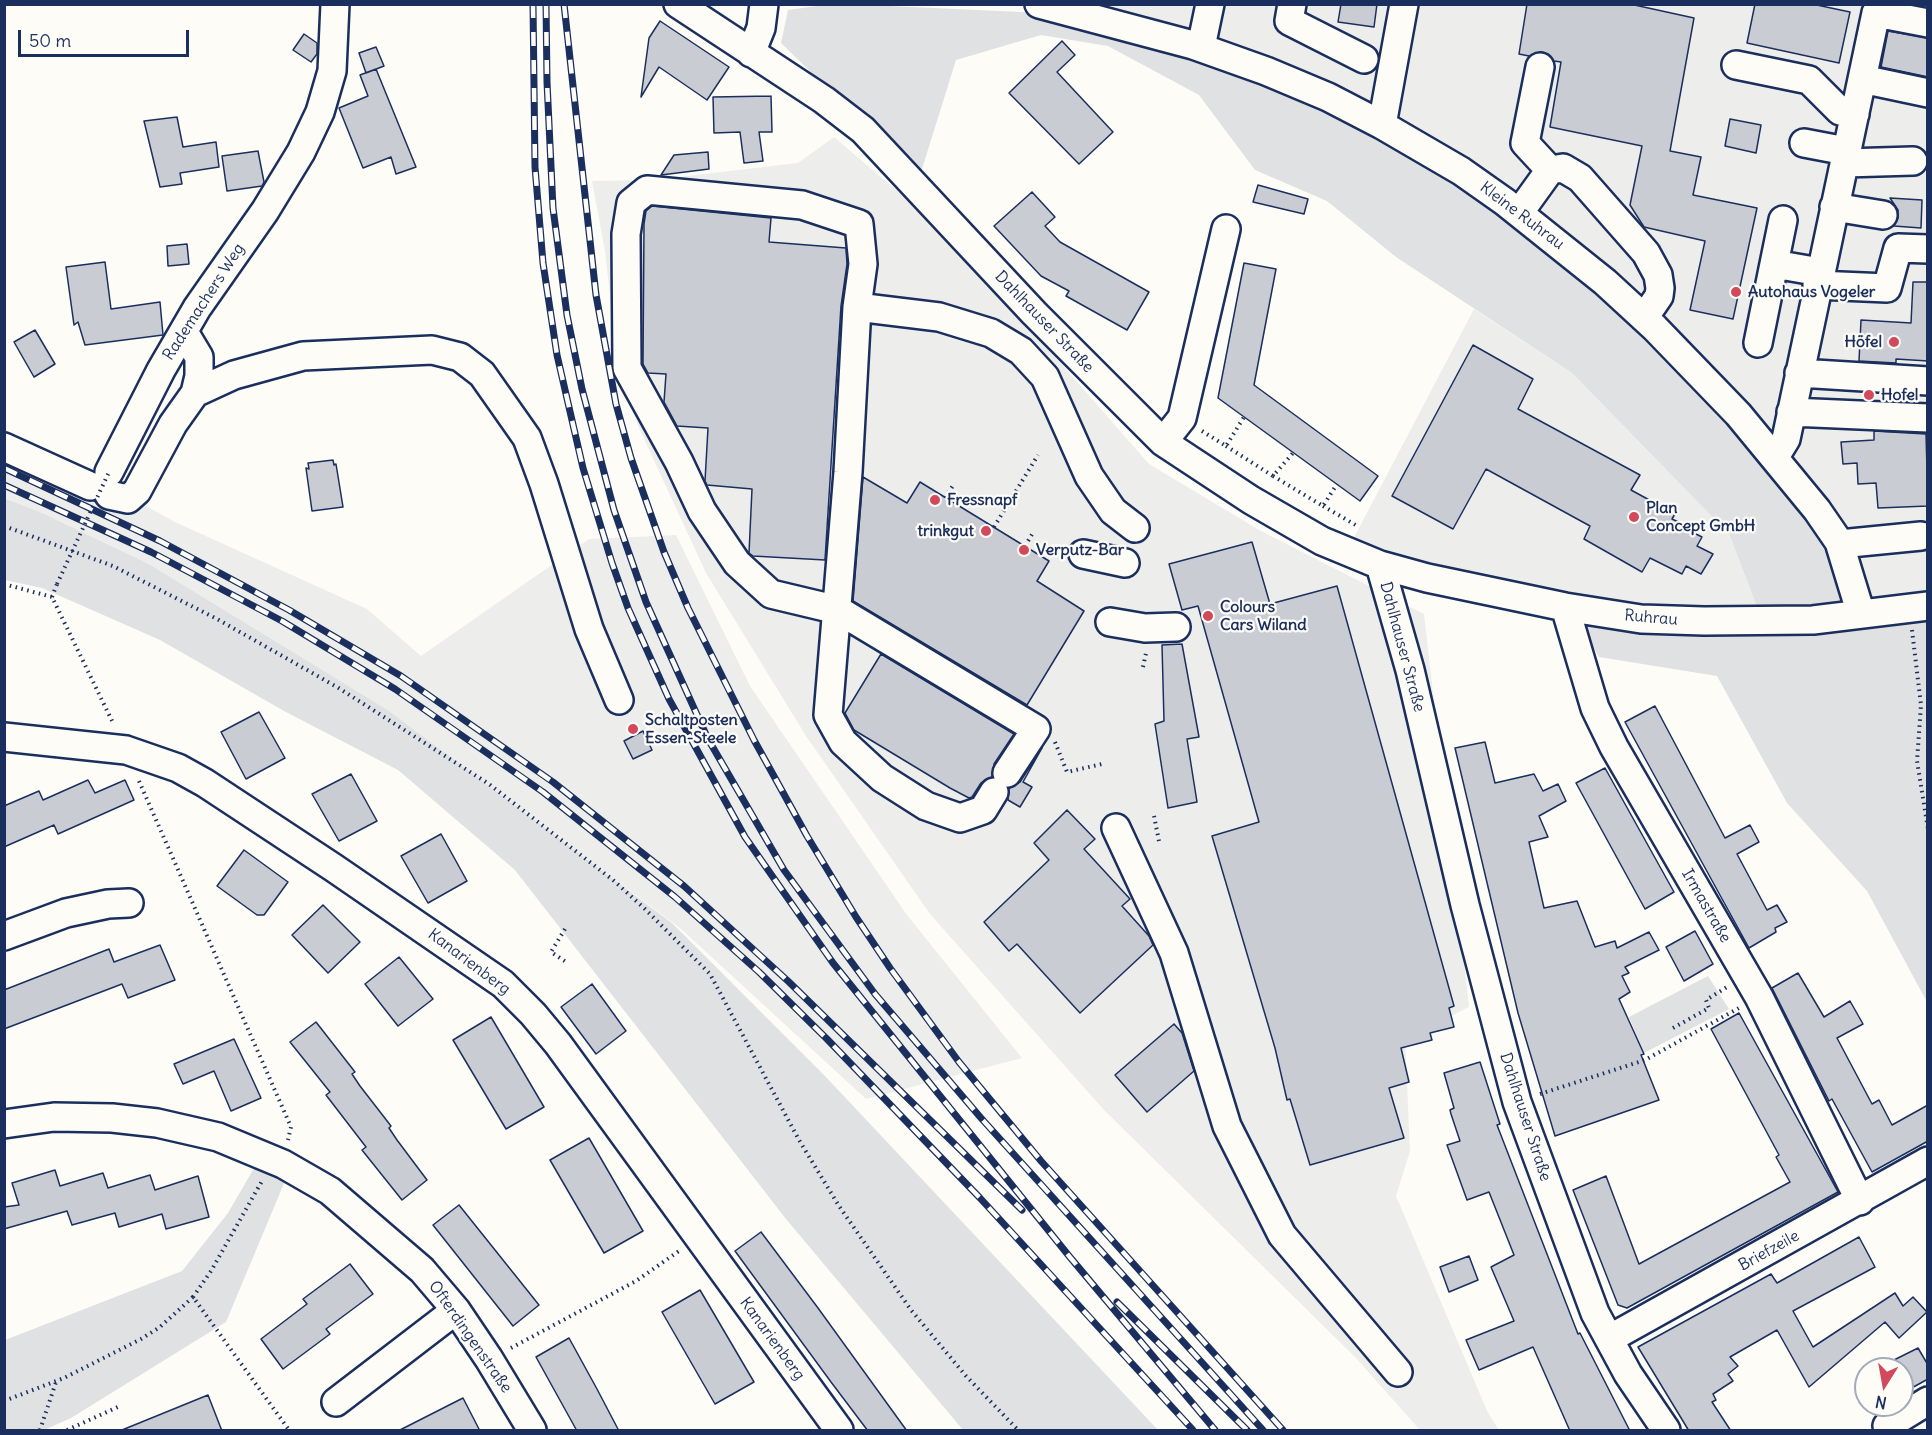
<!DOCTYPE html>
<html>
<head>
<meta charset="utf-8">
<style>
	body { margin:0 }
	#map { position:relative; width:1932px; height:1435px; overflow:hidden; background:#fdfcf7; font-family:Delius,sans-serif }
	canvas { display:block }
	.frame { position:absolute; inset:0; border:6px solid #1b2f5e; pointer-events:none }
	.north { position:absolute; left:1854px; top:1357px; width:60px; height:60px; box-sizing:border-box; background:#fdfcf7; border:2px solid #a3aaba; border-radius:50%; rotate:191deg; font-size:16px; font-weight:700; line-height:24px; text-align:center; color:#1b2f5e }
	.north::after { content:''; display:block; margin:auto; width:21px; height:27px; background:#d1495b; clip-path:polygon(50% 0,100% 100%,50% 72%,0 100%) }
	.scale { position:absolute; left:18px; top:30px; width:171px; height:27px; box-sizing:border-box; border:3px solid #1b2f5e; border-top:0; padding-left:8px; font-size:18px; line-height:21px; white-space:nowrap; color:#1b2f5e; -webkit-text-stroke:4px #fdfcf7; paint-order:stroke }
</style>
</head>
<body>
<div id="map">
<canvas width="1932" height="1435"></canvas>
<div class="frame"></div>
<div class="north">N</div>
<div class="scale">50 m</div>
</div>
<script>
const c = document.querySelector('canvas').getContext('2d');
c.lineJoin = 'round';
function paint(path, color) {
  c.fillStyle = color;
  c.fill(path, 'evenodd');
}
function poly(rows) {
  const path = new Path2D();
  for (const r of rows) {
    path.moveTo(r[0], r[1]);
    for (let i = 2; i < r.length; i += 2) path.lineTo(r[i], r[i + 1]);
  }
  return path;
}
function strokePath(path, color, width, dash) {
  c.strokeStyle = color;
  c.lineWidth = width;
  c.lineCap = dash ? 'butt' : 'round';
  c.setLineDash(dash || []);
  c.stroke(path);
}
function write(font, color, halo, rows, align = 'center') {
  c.font = font + ' Delius,sans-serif';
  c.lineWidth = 4.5;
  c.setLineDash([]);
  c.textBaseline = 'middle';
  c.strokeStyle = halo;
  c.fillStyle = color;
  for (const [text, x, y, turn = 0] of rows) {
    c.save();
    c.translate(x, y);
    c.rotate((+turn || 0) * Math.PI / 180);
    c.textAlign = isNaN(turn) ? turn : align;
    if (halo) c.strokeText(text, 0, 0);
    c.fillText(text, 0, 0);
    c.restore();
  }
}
paint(poly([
	[1043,5,1927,5,1927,600,1864,610,1706,377],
	[834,137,909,201,1008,303,1149,464,1261,531,1424,614,1469,1007,1405,1039,1410,1151,1396,1196,1488,1413,1499,1430,1420,1430,1355,1357,1104,1110,930,914,806,736,706,573,639,428,618,369,605,251,592,181,653,180,798,163],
	[1474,309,1572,373,1729,534,1761,617,1639,615,1349,547],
	[4,448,87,473,175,522,367,609,421,656,589,539,676,535,750,686,907,915,1022,1058,866,1099,680,928,388,710,149,564,38,511,5,498]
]), '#edeeec');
paint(poly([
	[817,6,890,6,1043,13,1329,100,1550,240,1814,510,1858,611,1761,617,1729,534,1572,373,1396,257,1327,201,1255,170,1199,95,1108,46,1041,35,956,60,917,185,853,113,781,43,788,10],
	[4,498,38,511,149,564,388,710,672,923,824,1075,1158,1430,963,1430,786,1219,515,870,398,770,284,711,160,640,42,588,5,580],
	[1571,610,1927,612,1927,1002,1867,891,1787,803,1717,676,1599,657],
	[1708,976,1729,1009,1644,1053,1629,1017],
	[261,1156,290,1169,226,1322,71,1418,44,1430,5,1430,5,1340,182,1271,228,1213]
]), '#e0e1e3');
const building = poly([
	[1341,4,1377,4,1374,27,1338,22,1341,4],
	[1527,4,1630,4,1694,18,1670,151,1701,157,1693,195,1757,208,1733,319,1690,310,1705,241,1644,227,1630,205,1642,146,1550,127,1561,62,1554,61,1542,52,1529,56,1519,54,1527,4],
	[1755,4,1812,4,1850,12,1839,63,1747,43,1755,4],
	[660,21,729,67,707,100,659,67,641,97,649,38,660,21],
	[1888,31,1928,38,1928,77,1881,67,1888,31],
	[304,34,317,43,317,54,311,62,293,50,304,34],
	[1062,41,1075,55,1057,72,1113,132,1079,164,1009,93,1062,41],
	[376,47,384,66,366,73,359,53,376,47],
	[376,69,416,167,396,174,391,157,363,168,339,108,368,96,360,75,376,69],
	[771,96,772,132,759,132,763,161,744,163,740,132,714,133,713,97,771,96],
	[177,117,183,147,216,142,219,167,180,173,182,184,160,187,144,121,177,117],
	[1730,119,1761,125,1756,153,1725,146,1730,119],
	[258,151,264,182,262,186,227,191,222,156,258,151],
	[708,152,709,169,661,175,674,155,708,152],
	[1258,185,1308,199,1304,214,1253,202,1258,185],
	[1032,192,1055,217,1045,226,1060,242,1149,292,1127,330,1066,296,1069,291,1041,276,994,226,1032,192],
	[1890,198,1922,200,1921,228,1894,226,1898,218,1898,210,1890,198],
	[652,206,771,218,769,242,846,248,847,264,841,306,825,560,753,556,749,553,752,489,707,485,705,481,708,428,677,426,664,402,666,374,648,373,643,364,644,224,646,211,652,206],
	[187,244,189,264,168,266,167,246,187,244],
	[105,262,111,309,160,302,163,335,85,345,78,322,74,325,66,267,105,262],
	[1244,263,1276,269,1254,385,1378,476,1360,501,1218,398,1244,263],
	[1913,282,1928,282,1928,361,1896,359,1896,363,1859,361,1861,320,1911,323,1913,282],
	[35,330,55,364,34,377,14,342,35,330],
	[1473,345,1533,379,1518,409,1640,475,1631,490,1675,514,1672,519,1695,530,1692,532,1702,537,1697,546,1713,554,1701,574,1686,566,1682,574,1650,558,1642,572,1584,539,1590,526,1486,469,1453,529,1392,496,1473,345],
	[1874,431,1926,434,1928,506,1878,508,1876,483,1858,484,1857,463,1843,464,1841,442,1874,440,1874,431],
	[333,460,334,465,336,464,343,507,312,511,306,468,309,469,308,463,333,460],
	[863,477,907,503,920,482,1049,561,1037,581,1084,611,1027,705,853,601,863,477],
	[1252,542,1270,604,1337,586,1454,1006,1449,1008,1454,1027,1430,1033,1432,1040,1401,1048,1409,1082,1389,1088,1404,1138,1310,1165,1290,1099,1287,1100,1275,1048,1212,836,1259,822,1198,606,1182,610,1169,564,1252,542],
	[1182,644,1199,737,1187,739,1197,802,1168,808,1155,724,1164,721,1162,645,1182,644],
	[881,654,1014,734,994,764,992,777,981,783,972,797,969,798,950,788,854,730,845,713,881,654],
	[1655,706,1725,838,1750,825,1759,842,1737,854,1767,910,1777,905,1787,922,1775,928,1776,932,1749,948,1625,722,1655,706],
	[259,712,285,758,246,779,221,732,259,712],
	[643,731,652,750,633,759,624,741,643,731],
	[1485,742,1495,783,1534,774,1543,791,1558,784,1566,801,1539,816,1548,837,1529,842,1544,908,1577,901,1595,947,1615,941,1617,948,1649,932,1659,950,1625,967,1629,973,1622,976,1630,992,1619,999,1644,1054,1641,1055,1659,1100,1555,1136,1518,1013,1455,748,1485,742],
	[1042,748,1023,782,1032,787,1020,807,1008,800,1009,788,1020,782,1042,748],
	[1605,768,1674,892,1645,909,1576,783,1605,768],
	[351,774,377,821,339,841,312,794,351,774],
	[88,780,95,793,125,780,134,800,58,834,54,825,4,847,4,806,39,791,43,800,88,780],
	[1067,810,1095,839,1084,849,1130,899,1122,906,1149,936,1153,945,1080,1013,1017,944,1009,951,984,922,1049,860,1034,843,1067,810],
	[441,834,467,881,428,903,401,856,441,834],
	[244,850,288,882,264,915,257,915,217,886,244,850],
	[323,905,360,942,328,973,292,935,323,905],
	[1695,931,1713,964,1684,981,1666,947,1695,931],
	[160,945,175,980,128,998,122,984,4,1029,4,990,109,949,114,962,160,945],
	[399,957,433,999,398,1026,365,984,399,957],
	[1798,973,1824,1017,1850,1001,1863,1024,1837,1038,1872,1104,1879,1100,1892,1125,1928,1105,1928,1141,1872,1172,1832,1099,1829,1101,1772,988,1798,973],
	[592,984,626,1031,596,1054,561,1007,592,984],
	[1739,1013,1838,1192,1627,1308,1618,1305,1573,1190,1606,1176,1639,1264,1790,1182,1776,1157,1779,1155,1711,1029,1739,1013],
	[491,1017,544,1107,506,1129,453,1040,491,1017],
	[316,1022,355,1072,352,1074,360,1086,391,1126,389,1128,397,1140,427,1180,402,1200,362,1150,366,1147,326,1095,330,1092,290,1042,316,1022],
	[1174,1024,1182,1033,1194,1071,1147,1112,1115,1075,1174,1024],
	[234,1039,261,1098,231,1111,214,1071,183,1084,174,1064,234,1039],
	[1480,1062,1500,1124,1497,1125,1578,1334,1580,1333,1630,1431,1570,1431,1533,1347,1479,1370,1466,1340,1514,1321,1491,1267,1514,1255,1489,1192,1467,1200,1447,1145,1460,1141,1451,1114,1450,1110,1454,1108,1444,1073,1480,1062],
	[589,1138,643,1231,604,1253,550,1160,589,1138],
	[55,1170,60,1186,103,1173,108,1188,150,1175,155,1190,198,1176,209,1217,166,1229,162,1214,119,1227,115,1213,72,1225,67,1211,4,1229,4,1207,19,1205,12,1183,55,1170],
	[459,1205,539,1305,513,1326,433,1225,459,1205],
	[761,1232,818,1308,907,1431,868,1431,831,1382,735,1251,761,1232],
	[1859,1237,1875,1267,1793,1311,1813,1347,1895,1293,1903,1306,1913,1297,1927,1312,1899,1338,1885,1322,1809,1387,1777,1330,1730,1357,1738,1366,1728,1374,1733,1381,1713,1394,1716,1400,1712,1402,1731,1431,1689,1431,1638,1347,1771,1274,1777,1283,1859,1237],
	[1469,1256,1478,1280,1449,1292,1440,1267,1469,1256],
	[350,1264,373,1294,326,1329,330,1334,283,1369,261,1339,307,1304,303,1299,350,1264],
	[700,1290,754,1382,715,1404,662,1312,700,1290],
	[569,1338,597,1389,619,1431,577,1431,536,1357,569,1338],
	[1918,1348,1928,1365,1928,1379,1908,1390,1902,1379,1902,1369,1896,1369,1892,1361,1918,1348],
	[208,1395,222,1431,122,1431,122,1430,208,1395],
	[463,1398,480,1431,398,1431,463,1398]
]);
paint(building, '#c9ccd3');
strokePath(building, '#1b2f5e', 1.5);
const minor = poly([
	[678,4,824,100,863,130,1034,313,1163,442,1251,500,1322,541,1380,565,1427,578,1565,607,1641,619,1704,621,1813,620,1928,606],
	[1039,4,1193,45,1266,71,1328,97,1382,125,1461,171,1505,202,1605,282,1655,328,1738,414,1817,510,1839,542,1861,614],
	[1292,4,1289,21,1364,59],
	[1201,47,1210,4],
	[751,53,761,28,764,4],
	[1736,65,1809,80,1840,111,1855,114],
	[1540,67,1525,143,1550,170],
	[1862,79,1928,93],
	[1382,125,1404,4],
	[1804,143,1846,151],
	[1844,163,1913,161],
	[1834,207,1883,215],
	[1519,213,1550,170,1563,168,1580,178,1646,253,1658,275,1660,288,1659,296,1644,318],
	[1783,220,1774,264,1820,272],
	[1817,285,1887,288,1898,248,1928,249],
	[857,307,863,264,859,224,802,205,647,190,631,203,626,234,627,368,679,462,702,511,737,563,771,594,838,610,1036,729,1007,773],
	[1758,343,1774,264],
	[1799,373,1928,381],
	[195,393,234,375,303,356,432,350,460,357,482,374,527,438,544,484,589,629,619,700],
	[1791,412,1928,418],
	[1163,442,1182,418,1226,229],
	[4,447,90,486],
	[1775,457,1786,439,1876,13,1928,23],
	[109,472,161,370,197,308,265,211,301,152,320,112,332,71,335,4],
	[109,495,128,499,137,491,173,424,195,393,199,376,199,357,184,332],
	[1840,544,1921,536],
	[1083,554,1125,563],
	[1380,565,1410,670,1465,905,1517,1102,1595,1313,1628,1374,1666,1430],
	[1565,607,1595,708,1614,747,1759,997,1860,1201],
	[1110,622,1145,628,1176,627],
	[4,737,126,750,178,768,205,783,334,868,503,984,533,1014,558,1044,839,1430],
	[994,792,983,810,960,818,926,806,882,778,843,742,828,715,848,472,857,307,939,317,991,333,1021,351,1045,377,1089,476,1113,511,1135,528],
	[1116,828,1174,953,1227,1126,1282,1235,1398,1372],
	[4,936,66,913,108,904,129,903],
	[4,1124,54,1117,112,1118,157,1123,218,1137,283,1164,330,1191,422,1270,456,1310,489,1359,532,1430],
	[1609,1339,1928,1161],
	[336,1402,456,1310],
	[1887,1426,1928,1401]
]);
strokePath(minor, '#1b2f5e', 32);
strokePath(poly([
	[1202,431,1226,446,1244,417],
	[1226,446,1273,476,1293,453],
	[1273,476,1323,506,1337,484],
	[945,498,954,484],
	[1323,506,1359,527],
	[4,526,113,566,217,619,337,687,489,784,613,880,644,908,710,974,799,1140,839,1206,911,1310,966,1376,1018,1430],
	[994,527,1038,455],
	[1025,546,1034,531],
	[4,584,52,597,114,725],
	[52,597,57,584],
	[1912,630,1921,705,1917,761,1928,829],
	[1143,667,1146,653],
	[1055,742,1067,772,1102,764],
	[139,781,291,1127,288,1140],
	[1154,816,1159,841],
	[565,929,551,952,566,962],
	[1673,1028,1709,1008,1706,1000,1727,987],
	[1540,1094,1645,1060,1739,1008],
	[193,1297,211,1271,262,1181],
	[511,1348,636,1281,679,1251],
	[4,1401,64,1378,141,1339,160,1327,193,1297,289,1430],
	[40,1430,56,1382],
	[67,1430,118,1407]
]), '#1b2f5e', 4, [1.5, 4.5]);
strokePath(minor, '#fdfcf7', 27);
const rail = poly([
	[533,4,535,167,543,263,557,355,583,468,612,563,628,608,669,699,745,837,833,963,1069,1256,1215,1430],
	[546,4,547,82,553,208,567,315,582,389,614,510,646,602,708,739,784,870,875,994,981,1118,1263,1430],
	[564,4,596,295,616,404,631,458,664,552,688,608,754,740,807,836,856,917,890,968,959,1062,1041,1161,1283,1430],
	[4,468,160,541,289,610,401,676,553,782,684,886,789,982,1022,1210],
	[4,485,151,552,282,621,395,689,543,792,675,897,759,972,827,1039,980,1198,1193,1430],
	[1117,1302,1247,1430]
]);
strokePath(rail, '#1b2f5e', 7);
strokePath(rail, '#fdfcf7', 4.5, [14]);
strokePath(poly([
	[57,584,109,472]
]), '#1b2f5e', 4, [1.5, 4.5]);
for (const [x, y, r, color] of [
	[1736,292,6,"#d1495b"],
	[1894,342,6,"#d1495b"],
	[1869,395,6,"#d1495b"],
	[935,500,6,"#d1495b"],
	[1634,517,6,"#d1495b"],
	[986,531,6,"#d1495b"],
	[1024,550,6,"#d1495b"],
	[1208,616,6,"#d1495b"],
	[633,729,6,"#d1495b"]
]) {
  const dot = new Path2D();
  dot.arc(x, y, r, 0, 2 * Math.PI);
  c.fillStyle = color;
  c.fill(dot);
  strokePath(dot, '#fdfcf7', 2);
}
write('16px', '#1b2f5e', '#fdfcf7', [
	["Kleine Ruhrau",1522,216,37],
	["Rademachers Weg",204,302,-57],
	["Dahlhauser Straße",1044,322,46],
	["Ruhrau",1651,618,5],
	["Dahlhauser Straße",1402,647,75],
	["Irmastraße",1706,906,60],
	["Kanarienberg",469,962,37],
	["Dahlhauser Straße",1525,1117,72],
	["Briefzeile",1769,1251,-29],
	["Ofterdingenstraße",470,1337,55],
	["Kanarienberg",772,1339,54]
]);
write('bold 16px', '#1b2f5e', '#fdfcf7', [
	["Autohaus Vogeler",1748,292],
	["Höfel",1882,342,"right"],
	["Hofel",1881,395],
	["Fressnapf",947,500],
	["Plan",1646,508],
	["Concept GmbH",1646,526],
	["trinkgut",974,531,"right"],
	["Verputz-Bar",1036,550],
	["Colours",1220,607],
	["Cars Wiland",1220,625],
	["Schaltposten",645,720],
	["Essen-Steele",645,738]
], 'left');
</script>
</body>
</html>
